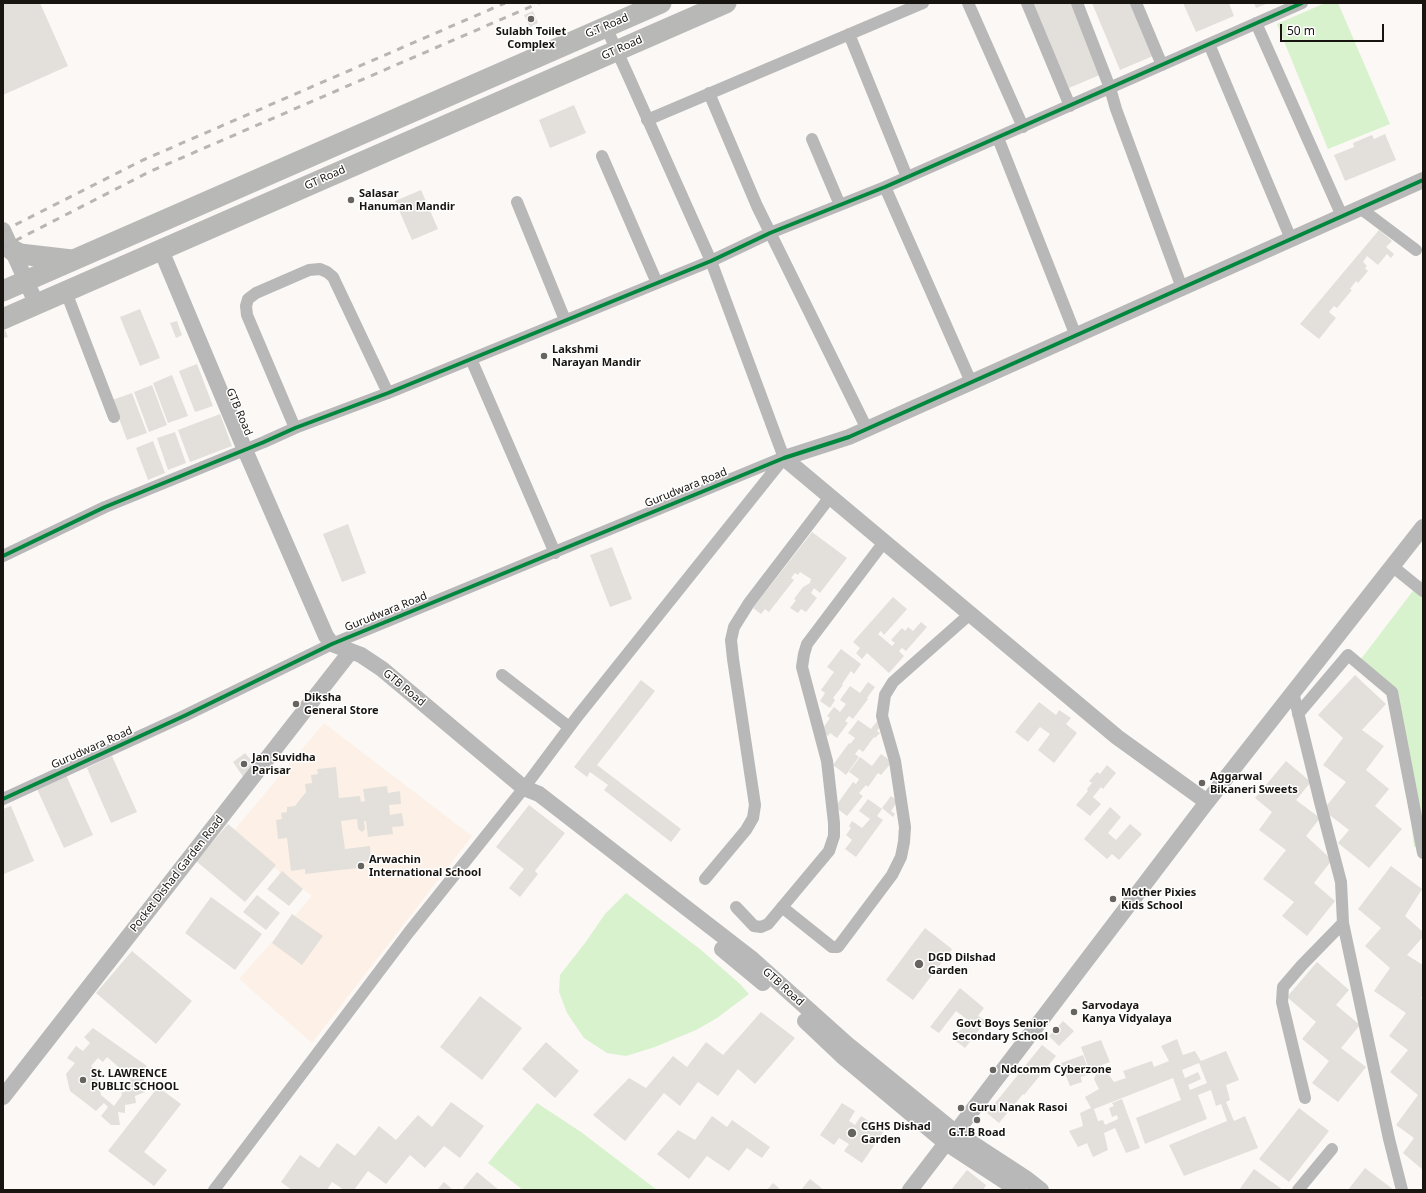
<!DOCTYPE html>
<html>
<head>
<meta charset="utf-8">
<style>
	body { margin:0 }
	#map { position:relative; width:1426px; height:1193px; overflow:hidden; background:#fbf8f5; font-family:"Noto Sans",sans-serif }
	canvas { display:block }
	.frame { position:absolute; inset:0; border:4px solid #181410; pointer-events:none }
	.scale { position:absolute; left:1280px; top:24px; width:104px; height:18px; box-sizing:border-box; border:2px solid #181410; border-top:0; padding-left:5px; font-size:12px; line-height:14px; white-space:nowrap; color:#181410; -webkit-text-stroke:3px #fff; paint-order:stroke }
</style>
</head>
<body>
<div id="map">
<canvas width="1426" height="1193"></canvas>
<div class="frame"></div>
<div class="scale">50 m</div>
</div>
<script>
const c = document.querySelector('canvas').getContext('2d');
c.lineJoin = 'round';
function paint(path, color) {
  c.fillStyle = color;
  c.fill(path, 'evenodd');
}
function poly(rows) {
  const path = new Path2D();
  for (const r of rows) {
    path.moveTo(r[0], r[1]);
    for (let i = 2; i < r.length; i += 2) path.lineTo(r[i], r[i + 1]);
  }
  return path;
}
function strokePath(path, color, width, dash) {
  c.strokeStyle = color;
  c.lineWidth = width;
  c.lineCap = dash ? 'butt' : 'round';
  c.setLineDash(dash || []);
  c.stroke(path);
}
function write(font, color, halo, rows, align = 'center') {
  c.font = font + ' "Noto Sans",sans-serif';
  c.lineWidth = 3;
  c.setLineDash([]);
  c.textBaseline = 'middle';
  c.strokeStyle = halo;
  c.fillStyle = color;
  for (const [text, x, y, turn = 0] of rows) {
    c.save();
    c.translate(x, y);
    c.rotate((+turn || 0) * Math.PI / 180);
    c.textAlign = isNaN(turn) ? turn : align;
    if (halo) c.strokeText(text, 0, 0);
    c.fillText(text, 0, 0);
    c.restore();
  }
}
paint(poly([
	[324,723,472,836,312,1043,239,979,312,896,230,835]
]), '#fdf1e7');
paint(poly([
	[1325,3,1338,3,1390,124,1328,149,1277,24],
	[1422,579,1423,580,1423,846,1414,847,1396,697,1361,659],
	[626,893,700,949,740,984,749,994,717,1018,696,1030,655,1047,626,1056,607,1053,584,1038,567,1013,559,992,560,975,585,943,605,914],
	[537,1103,581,1132,657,1190,523,1190,488,1163]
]), '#d8f2cd');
paint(poly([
	[3,3,40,3,68,66,3,95],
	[1032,3,1074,3,1102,74,1069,88],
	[1092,3,1131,3,1153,56,1120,70],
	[1183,3,1229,3,1234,16,1196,32],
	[1254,3,1269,3,1256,8],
	[533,11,538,23,530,27,524,15],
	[574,105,586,133,550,148,539,120],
	[1385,134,1396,160,1345,181,1334,155,1354,147,1353,143,1372,135,1374,139],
	[421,190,438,229,412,240,395,201],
	[1379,230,1392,241,1386,247,1394,254,1391,258,1387,254,1378,265,1367,256,1363,262,1367,266,1365,268,1368,271,1358,283,1356,281,1350,289,1352,290,1337,308,1334,306,1329,312,1336,318,1319,339,1300,324],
	[140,309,160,358,140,366,120,317],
	[177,321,182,335,176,338,170,323],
	[5,329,8,337,3,338,3,330],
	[197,364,213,406,195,412,179,371],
	[172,375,188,416,168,423,153,383],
	[152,385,167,425,149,432,134,392],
	[132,393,147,433,127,440,112,400],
	[220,414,232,446,190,462,178,430],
	[175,432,186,463,168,470,157,438],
	[153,441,165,473,148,480,136,448],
	[348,524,366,573,342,582,323,534],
	[812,532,847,558,820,593,814,588,811,593,817,598,806,612,801,609,798,613,790,608,796,600,794,599,803,587,810,583,811,579,800,572,798,575,795,573,791,578,794,580,769,612,765,609,761,614,753,608],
	[612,547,632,599,610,607,590,555],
	[893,597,907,609,884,635,881,631,878,634,892,646,895,643,891,640,902,628,905,631,908,627,913,631,921,622,927,627,906,651,902,648,899,651,904,656,889,673,867,653,862,659,856,653,860,648,853,642],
	[841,649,861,664,854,674,851,671,842,684,843,685,833,698,835,700,830,708,820,701,825,693,821,690,834,672,827,667],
	[1355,675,1386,704,1362,730,1384,746,1366,770,1389,789,1375,806,1402,829,1369,868,1338,843,1349,830,1323,810,1346,782,1323,765,1343,738,1318,715],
	[641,680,655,691,597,765,681,829,671,842,604,790,608,785,590,772,587,777,574,767],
	[868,682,875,687,867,698,868,699,853,719,849,716,845,721,848,723,837,738,830,733,828,736,821,731,830,718,827,716,834,707,840,712,846,704,840,700,850,686,860,693],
	[1039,702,1056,715,1059,710,1071,718,1066,724,1077,733,1054,763,1038,750,1050,734,1040,727,1028,742,1015,732],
	[858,720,871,729,878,720,882,724,877,731,880,733,875,738,874,737,863,752,859,749,855,754,859,757,846,775,833,765,849,743,850,744,855,738,848,733],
	[245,753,256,766,244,778,233,762],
	[881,754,892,762,881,775,878,773,868,787,866,785,859,793,863,796,847,816,835,807,853,782,856,784,859,779,849,772,860,757,872,766],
	[112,756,137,812,111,823,87,768],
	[1286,761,1311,782,1296,800,1320,818,1306,836,1332,860,1314,883,1335,901,1307,936,1282,916,1294,902,1263,879,1286,850,1259,830,1272,812,1255,798],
	[1107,765,1116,773,1103,789,1101,787,1093,797,1101,804,1090,816,1076,805,1088,791,1087,789,1092,783,1089,781,1097,772,1100,774],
	[336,767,339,798,360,796,361,802,365,801,363,789,387,786,388,793,400,791,401,804,389,805,390,815,402,813,404,826,392,827,393,834,368,837,366,821,364,821,365,829,362,832,358,829,357,819,341,821,345,849,370,846,371,861,359,862,359,868,305,874,305,869,291,871,287,838,278,839,276,820,282,819,281,813,287,812,287,807,295,806,306,792,305,784,312,783,311,775,318,774,317,769],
	[66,775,93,835,64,848,37,789],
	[891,796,898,801,891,811,895,814,893,817,882,808],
	[868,799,882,809,877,816,883,820,856,857,845,849,852,840,846,835,851,828,849,826,852,821,862,828,870,819,859,811],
	[529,805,565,833,535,871,538,874,520,897,509,888,524,869,496,847],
	[11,806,34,861,4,874,3,809],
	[1110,807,1121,817,1108,833,1116,840,1130,824,1142,834,1119,860,1112,854,1107,859,1084,839],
	[228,824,276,865,245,902,196,861],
	[1391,866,1422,889,1405,916,1423,932,1423,937,1407,955,1423,965,1423,995,1421,998,1423,1000,1423,1170,1403,1153,1414,1138,1396,1125,1418,1095,1390,1072,1408,1050,1389,1036,1406,1013,1374,991,1390,968,1365,946,1381,928,1358,909],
	[282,871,303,889,289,906,267,889],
	[257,895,280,913,266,930,243,912],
	[211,897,262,934,235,970,185,933],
	[292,914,323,936,302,965,272,943],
	[925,928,952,949,913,1000,886,980],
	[132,951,192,1001,156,1044,96,993],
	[1317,962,1349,990,1336,1005,1360,1025,1341,1048,1366,1067,1338,1102,1312,1083,1329,1061,1302,1039,1316,1022,1287,997],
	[960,988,984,1008,978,1016,986,1021,965,1048,953,1039,968,1020,956,1011,939,1033,930,1027],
	[480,996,522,1028,482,1080,440,1047],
	[761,1012,795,1038,755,1084,738,1069,718,1096,698,1082,680,1106,664,1093,625,1141,593,1115,629,1078,646,1088,673,1056,687,1067,706,1042,723,1055],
	[1063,1021,1074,1031,1059,1046,1049,1036],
	[93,1028,147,1066,143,1071,145,1092,135,1096,136,1103,125,1105,125,1113,118,1112,120,1125,111,1125,101,1116,108,1107,104,1103,96,1111,70,1091,66,1074,75,1063,67,1058,76,1046,83,1051,90,1043,84,1037],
	[107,1057,129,1076,131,1085,125,1087,127,1091,121,1093,122,1095,114,1106,101,1095,96,1071,91,1066,98,1058,103,1062],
	[1177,1039,1183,1055,1195,1051,1201,1061,1226,1051,1239,1080,1226,1085,1230,1100,1226,1102,1234,1121,1245,1116,1258,1148,1184,1176,1169,1145,1227,1121,1221,1104,1216,1106,1211,1090,1198,1095,1207,1119,1145,1144,1136,1118,1181,1100,1173,1078,1094,1109,1098,1121,1103,1120,1105,1125,1118,1119,1117,1115,1112,1117,1109,1108,1114,1106,1112,1103,1122,1099,1140,1148,1126,1153,1115,1128,1104,1133,1108,1150,1093,1157,1087,1143,1078,1147,1069,1131,1083,1126,1080,1113,1091,1108,1085,1097,1099,1089,1094,1079,1098,1071,1091,1074,1081,1047,1101,1040,1110,1062,1102,1065,1114,1082,1126,1078,1123,1071,1152,1061,1154,1067,1169,1061,1161,1046],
	[1199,1063,1207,1083,1190,1090,1188,1085,1201,1079,1198,1072,1185,1078,1182,1070],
	[546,1042,579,1071,555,1098,522,1069],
	[1042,1045,1056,1056,1024,1095,1023,1094,999,1123,987,1113],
	[1083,1055,1090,1074,1081,1077,1082,1082,1070,1086,1061,1063],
	[158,1087,181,1104,144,1152,167,1170,154,1186,108,1151],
	[451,1102,484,1126,460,1158,444,1146,425,1168,410,1155,386,1184,368,1171,354,1190,344,1190,332,1182,327,1190,292,1190,281,1182,300,1155,319,1168,337,1143,355,1156,379,1126,396,1140,418,1115,432,1127],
	[842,1103,855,1111,849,1121,855,1125,861,1116,884,1131,862,1163,844,1151,849,1144,839,1138,834,1145,820,1135],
	[1299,1108,1329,1131,1289,1182,1259,1159],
	[712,1116,727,1127,732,1120,770,1147,762,1158,747,1148,729,1171,707,1156,689,1179,657,1154,678,1130,695,1140],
	[1365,1168,1394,1190,1348,1190],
	[1254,1169,1283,1190,1239,1190],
	[967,1170,986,1185,983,1190,951,1190],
	[477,1172,499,1190,462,1190],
	[810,1179,824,1190,801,1190],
	[444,1182,453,1190,437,1190],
	[773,1183,781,1190,767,1190]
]), '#e3e0dc');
strokePath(poly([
	[968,3,1023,127],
	[1027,3,1070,106],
	[1077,3,1110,88,1116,109,1182,288],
	[1136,3,1162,65],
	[1256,23,1342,216],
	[849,34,907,177],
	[1209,44,1291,239],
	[709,93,757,206,867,429],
	[647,120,923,3],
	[998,138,1076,336],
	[812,139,840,205],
	[602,156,657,283],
	[885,187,971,382],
	[517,202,565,320],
	[1360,208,1416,250],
	[66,292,114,417],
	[471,359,555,553],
	[295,428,247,315,246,306,248,299,256,293,309,270,320,269,327,272,333,277,388,393],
	[3,556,105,507,264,442,295,428,388,393,711,261,770,233,885,187,1302,3],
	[1392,566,1423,591],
	[502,675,569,727],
	[1293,692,1320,802,1341,882,1343,923,1389,1139,1402,1190],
	[1298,714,1348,655,1392,692,1423,853],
	[3,799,184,716,332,644,782,458],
	[705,879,746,830,753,818,755,805,733,659,731,640,734,627,749,603,830,497],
	[736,907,754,926,761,927,768,924,829,851,834,836,834,823,827,761,802,667,804,654,807,644,884,542],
	[782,907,832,947,838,947,892,875,901,857,904,842,905,827,895,761,882,716,885,695,893,682,970,614],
	[1305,1098,1282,1002,1283,987,1302,965,1343,923],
	[214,1190,409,932,524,788,577,717,784,458,711,261,627,73,606,27],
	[1298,1190,1332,1149]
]), '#b8b8b8', 12);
strokePath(poly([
	[3,230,37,305],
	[161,250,245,450,326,636,332,644,361,655,382,669,524,788,539,794,751,958,847,1044,955,1132,1027,1179,1041,1190],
	[784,458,1117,737,1207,802,959,1128,946,1143,910,1190],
	[784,458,849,437,1423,180],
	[1207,802,1423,527],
	[722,949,763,983],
	[805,1021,842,1056,946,1143,1018,1190],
	[3,1097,351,651]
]), '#b8b8b8', 16);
strokePath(poly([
	[12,250,20,254,72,260],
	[3,291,661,3],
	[3,319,726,3]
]), '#b8b9b7', 21);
strokePath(poly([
	[3,231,143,160,505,3],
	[3,247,149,172,539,3]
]), '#b7b6b4', 3, [7, 7]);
strokePath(poly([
	[3,556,105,507,264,442,295,428,388,393,711,261,770,233,885,187,1302,3],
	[3,799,184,716,332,644,784,458,849,437,1423,180]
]), '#00873e', 4);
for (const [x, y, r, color] of [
	[531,19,4,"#676460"],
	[351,200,4,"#676460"],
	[544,356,4,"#676460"],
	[296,704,4,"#676460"],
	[244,764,4,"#676460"],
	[1202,783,4,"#676460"],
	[361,866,4,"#676460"],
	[1113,899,4,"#676460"],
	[919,964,5,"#676460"],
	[1074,1012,4,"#676460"],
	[1056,1030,4,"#676460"],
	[993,1070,4,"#676460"],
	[83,1080,4,"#676460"],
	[961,1108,4,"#676460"],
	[977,1120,4,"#676460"],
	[852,1133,5,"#676460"]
]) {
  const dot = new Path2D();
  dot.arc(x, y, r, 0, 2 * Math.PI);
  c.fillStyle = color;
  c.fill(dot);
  strokePath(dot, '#fff', 1.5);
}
write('11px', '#181410', '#fff', [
	["G.T Road",607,26,-23],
	["GT Road",622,48,-24],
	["GT Road",325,178,-24],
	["GTB Road",239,412,67],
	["Gurudwara Road",686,488,-22],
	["Gurudwara Road",386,612,-22],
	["GTB Road",404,688,40],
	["Gurudwara Road",92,748,-24],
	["Pocket Dishad Garden Road",177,874,-52],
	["GTB Road",783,987,42]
]);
write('bold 11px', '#181410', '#fff', [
	["Sulabh Toilet",531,32,"center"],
	["Complex",531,45,"center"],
	["Salasar",359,194],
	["Hanuman Mandir",359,207],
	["Lakshmi",552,350],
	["Narayan Mandir",552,363],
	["Diksha",304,698],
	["General Store",304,711],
	["Jan Suvidha",252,758],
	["Parisar",252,771],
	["Aggarwal",1210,777],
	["Bikaneri Sweets",1210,790],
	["Arwachin",369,860],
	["International School",369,873],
	["Mother Pixies",1121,893],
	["Kids School",1121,906],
	["DGD Dilshad",928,958],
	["Garden",928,971],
	["Sarvodaya",1082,1006],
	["Kanya Vidyalaya",1082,1019],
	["Govt Boys Senior",1048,1024,"right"],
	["Secondary School",1048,1037,"right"],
	["Ndcomm Cyberzone",1001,1070],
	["St. LAWRENCE",91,1074],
	["PUBLIC SCHOOL",91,1087],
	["Guru Nanak Rasoi",969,1108],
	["CGHS Dishad",861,1127],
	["Garden",861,1140],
	["G.T.B Road",977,1133,"center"]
], 'left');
</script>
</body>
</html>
